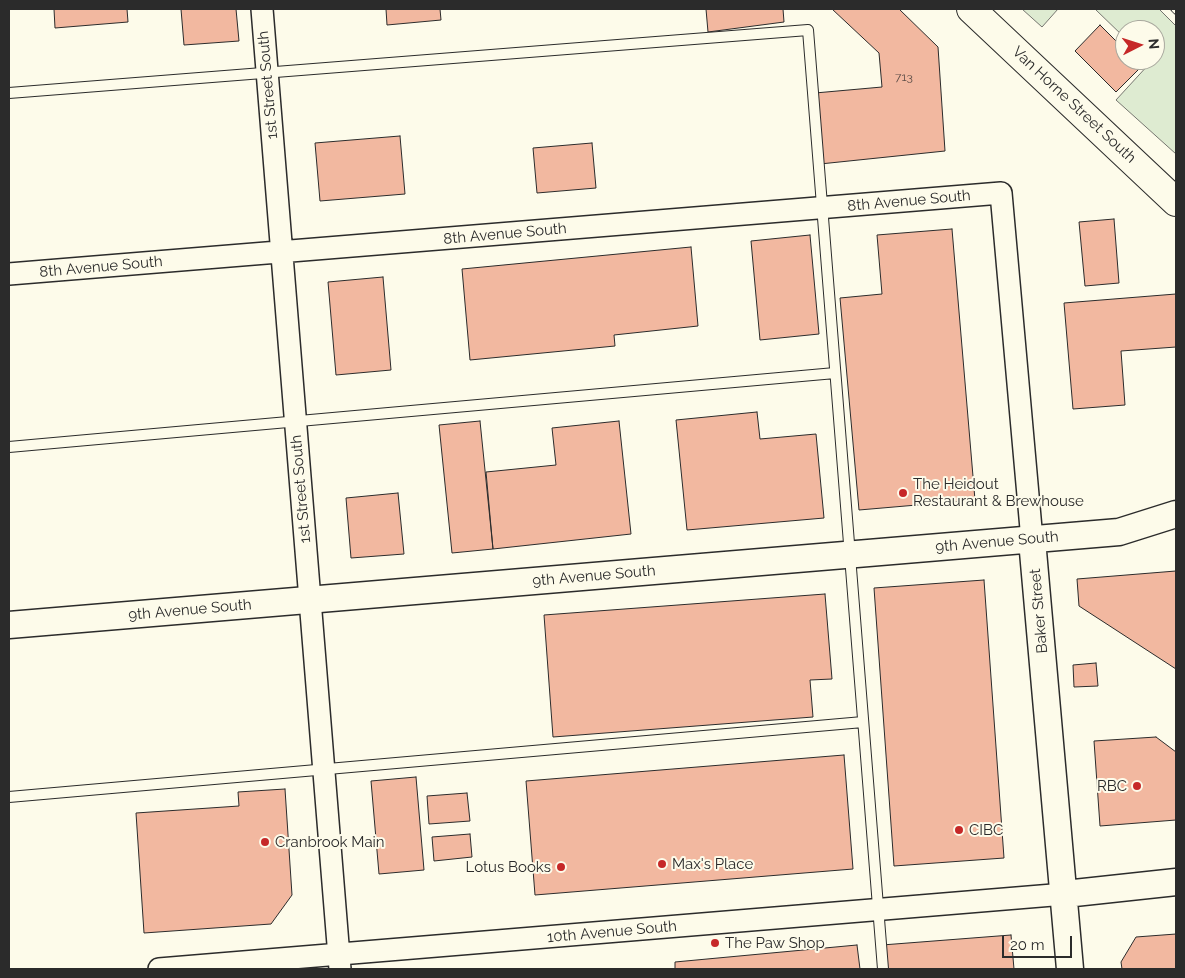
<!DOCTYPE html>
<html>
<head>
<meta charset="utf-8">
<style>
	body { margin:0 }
	#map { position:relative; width:1185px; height:978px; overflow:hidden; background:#fdfbea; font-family:Raleway,sans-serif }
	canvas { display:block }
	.frame { position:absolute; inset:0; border:10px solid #2b2b2b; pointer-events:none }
	.north { position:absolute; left:1115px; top:20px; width:50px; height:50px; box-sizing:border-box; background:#fdfbea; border:1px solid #a9a89e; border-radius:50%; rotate:85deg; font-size:14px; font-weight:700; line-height:20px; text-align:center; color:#2b2b2b }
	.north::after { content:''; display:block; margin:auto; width:18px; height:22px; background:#c62828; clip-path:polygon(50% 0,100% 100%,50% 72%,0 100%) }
	.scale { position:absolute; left:1002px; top:936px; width:70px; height:22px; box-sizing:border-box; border:2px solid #2b2b2b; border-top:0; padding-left:6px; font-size:15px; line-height:18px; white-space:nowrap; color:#2b2b2b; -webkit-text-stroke:4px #fdfbea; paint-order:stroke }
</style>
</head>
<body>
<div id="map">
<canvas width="1185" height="978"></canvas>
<div class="frame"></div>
<div class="north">N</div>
<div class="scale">20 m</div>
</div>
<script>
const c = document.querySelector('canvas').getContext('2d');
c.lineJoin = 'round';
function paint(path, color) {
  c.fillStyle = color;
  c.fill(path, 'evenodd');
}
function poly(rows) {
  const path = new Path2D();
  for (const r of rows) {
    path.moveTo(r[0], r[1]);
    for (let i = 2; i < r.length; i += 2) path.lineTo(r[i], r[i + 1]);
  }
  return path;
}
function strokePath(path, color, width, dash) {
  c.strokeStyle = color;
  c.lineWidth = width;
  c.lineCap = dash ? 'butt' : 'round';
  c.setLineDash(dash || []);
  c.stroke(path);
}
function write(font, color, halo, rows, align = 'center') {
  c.font = font + ' Raleway,sans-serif';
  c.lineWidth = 4;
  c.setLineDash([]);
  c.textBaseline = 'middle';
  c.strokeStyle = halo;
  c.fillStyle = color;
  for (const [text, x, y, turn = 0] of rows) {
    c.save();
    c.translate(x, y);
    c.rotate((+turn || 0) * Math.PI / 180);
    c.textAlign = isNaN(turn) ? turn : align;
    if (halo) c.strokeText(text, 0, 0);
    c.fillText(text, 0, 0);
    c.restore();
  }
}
const green = poly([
	[1022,9,1058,9,1042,27,1022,9],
	[1095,9,1159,9,1176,26,1176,154,1116,100,1150,63,1147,60,1155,60,1155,30,1125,30,1125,38,1095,9]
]);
paint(green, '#deebd1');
strokePath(green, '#74746e', 1);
const building = poly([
	[54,9,127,9,128,22,55,28,54,9],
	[181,9,236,9,239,41,184,45,181,9],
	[386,9,440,9,441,20,387,25,386,9],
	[706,9,783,9,784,22,708,32,706,9],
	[832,9,899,9,938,47,945,151,820,164,815,93,882,87,879,53,832,9],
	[1100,25,1125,50,1125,60,1135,60,1142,66,1116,92,1075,51,1100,25],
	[400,136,405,194,320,201,315,143,400,136],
	[592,143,596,188,537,193,533,148,592,143],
	[1114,219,1119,283,1085,286,1079,222,1114,219],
	[952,229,975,500,859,510,840,298,882,294,877,235,952,229],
	[810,235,819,334,760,340,751,241,810,235],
	[691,247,698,326,614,335,615,346,470,360,462,269,691,247],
	[383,277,391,370,336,375,328,282,383,277],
	[1176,294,1176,347,1121,351,1125,405,1073,409,1064,303,1176,294],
	[757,412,760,439,816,434,824,518,687,530,676,420,757,412],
	[480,421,493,549,452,553,439,425,480,421],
	[619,421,631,534,493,549,486,472,556,465,552,428,619,421],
	[398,493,404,554,351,558,346,498,398,493],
	[1176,571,1176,669,1079,606,1077,579,1176,571],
	[984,580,1004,858,894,866,874,588,984,580],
	[825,594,832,679,810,680,813,717,553,737,544,615,825,594],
	[1096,663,1098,686,1074,687,1073,665,1096,663],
	[1156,737,1176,752,1176,820,1100,826,1094,741,1156,737],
	[844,755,853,869,535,895,526,781,844,755],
	[416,777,424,870,379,874,371,781,416,777],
	[285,789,292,895,271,924,144,933,136,813,239,806,238,792,285,789],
	[467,793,470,821,429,824,427,796,467,793],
	[470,834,472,857,434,861,432,837,470,834],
	[1176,934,1176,969,1122,969,1121,962,1136,937,1176,934],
	[1011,935,1014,969,884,969,882,945,1011,935],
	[857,945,860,969,675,969,675,962,857,945]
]);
paint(building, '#f2b8a0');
strokePath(building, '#2b2b2b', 1);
const service = poly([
	[9,93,808,30,883,969],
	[9,447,835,373],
	[9,797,863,722]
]);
const minor = poly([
	[262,9,340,969],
	[9,274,1001,193,1032,540],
	[159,969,1065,894]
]);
const tertiary = poly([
	[1032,540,1070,969],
	[9,625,1119,532,1176,514],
	[1065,894,1176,882]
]);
const trunk = poly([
	[971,9,1176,202]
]);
strokePath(service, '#2b2b2b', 12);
strokePath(minor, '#2b2b2b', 24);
strokePath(tertiary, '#2b2b2b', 29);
strokePath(trunk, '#2b2b2b', 30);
strokePath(service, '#fdfbea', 10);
strokePath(minor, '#fdfbea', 21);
strokePath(tertiary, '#fdfbea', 26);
strokePath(trunk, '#fdfbea', 28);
const rail = poly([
	[1173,9,1176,12]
]);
strokePath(rail, '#2b2b2b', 5.5);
strokePath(rail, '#fdfbea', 4, [11]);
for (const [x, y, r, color] of [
	[903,493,5,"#c62828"],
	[1137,786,5,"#c62828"],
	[959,830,5,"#c62828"],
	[265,842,5,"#c62828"],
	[662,864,5,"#c62828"],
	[561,867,5,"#c62828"],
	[715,943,5,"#c62828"]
]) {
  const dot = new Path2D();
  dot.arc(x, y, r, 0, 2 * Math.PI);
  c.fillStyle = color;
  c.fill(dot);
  strokePath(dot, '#fdfbea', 2);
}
write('12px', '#5d4e48', null, [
	["713",904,77]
]);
write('15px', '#2b2b2b', '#fdfbea', [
	["1st Street South",268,85,-95],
	["Van Horne Street South",1074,105,43],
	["8th Avenue South",909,201,-5],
	["8th Avenue South",505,234,-5],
	["8th Avenue South",101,267,-5],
	["1st Street South",301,489,-95],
	["9th Avenue South",997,542,-5],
	["9th Avenue South",594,576,-5],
	["9th Avenue South",190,610,-5],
	["Baker Street",1039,611,-95],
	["10th Avenue South",612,932,-5]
]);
write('15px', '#2b2b2b', '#fdfbea', [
	["The Heidout",913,484],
	["Restaurant & Brewhouse",913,501],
	["RBC",1127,786,"right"],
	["CIBC",969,830],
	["Cranbrook Main",275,842],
	["Max's Place",672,864],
	["Lotus Books",551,867,"right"],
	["The Paw Shop",725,943]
], 'left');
</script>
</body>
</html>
